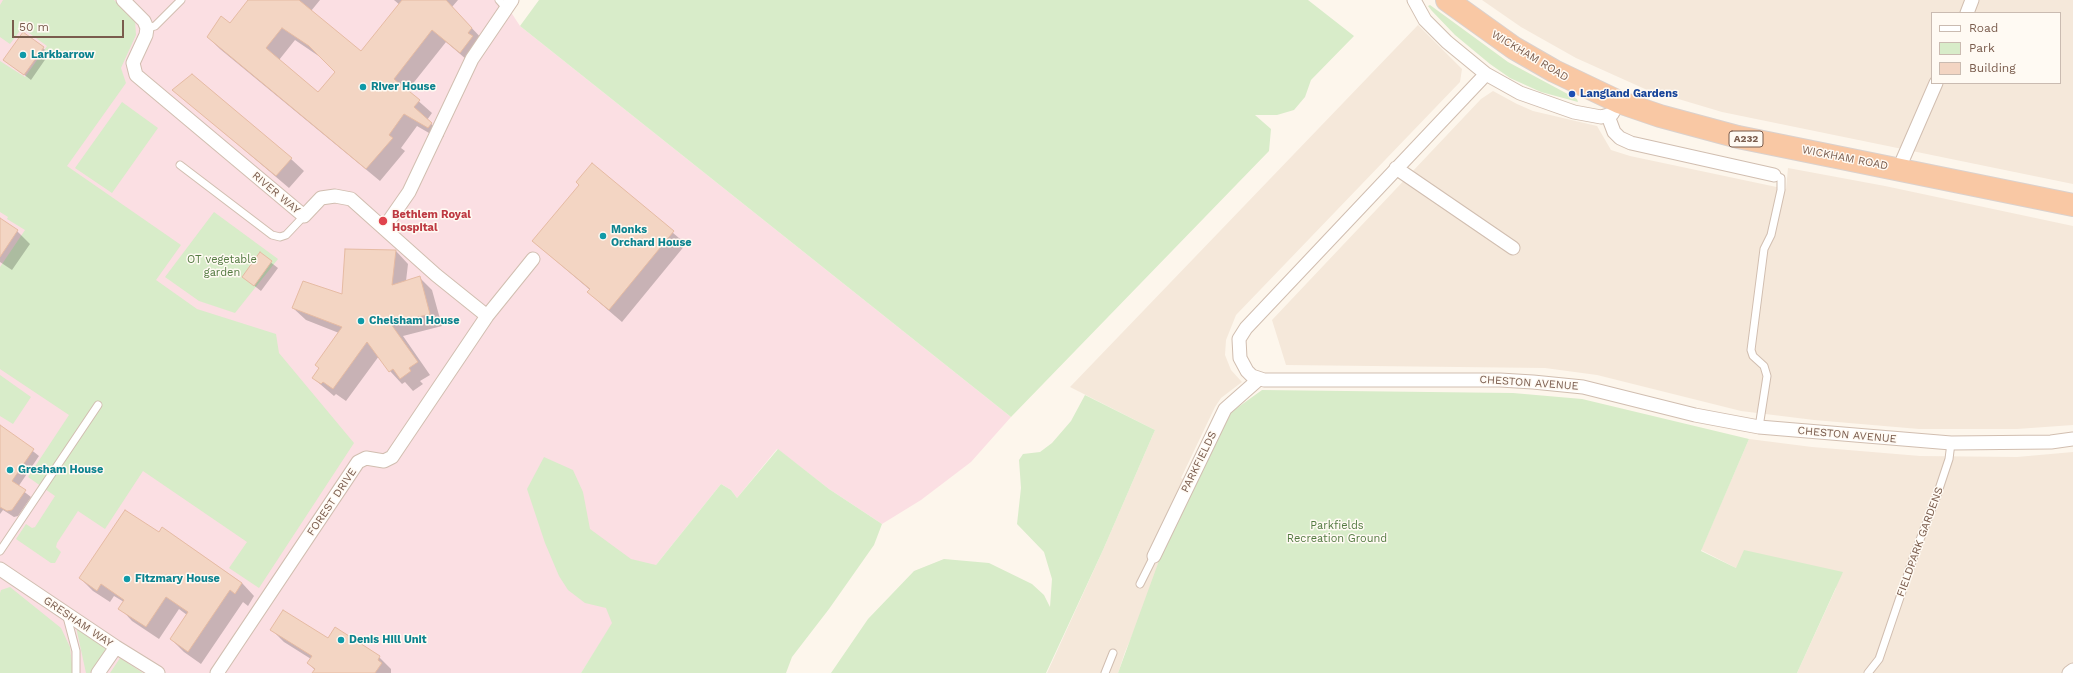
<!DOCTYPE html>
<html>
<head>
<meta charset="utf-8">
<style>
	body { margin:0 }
	#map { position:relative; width:2073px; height:673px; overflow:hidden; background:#fdf6ec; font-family:"Work Sans",sans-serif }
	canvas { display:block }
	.legend { position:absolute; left:1931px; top:12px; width:130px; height:72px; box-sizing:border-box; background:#fffaf3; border:1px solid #cabbb1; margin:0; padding:5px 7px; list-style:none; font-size:12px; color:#7a5c4d }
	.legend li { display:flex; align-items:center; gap:8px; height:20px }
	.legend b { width:20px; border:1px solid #cabbb1 }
	.scale { position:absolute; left:12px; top:20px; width:112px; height:18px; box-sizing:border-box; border:2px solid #7a5c4d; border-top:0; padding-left:5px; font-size:12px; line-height:14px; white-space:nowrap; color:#7a5c4d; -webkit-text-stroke:3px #fffaf3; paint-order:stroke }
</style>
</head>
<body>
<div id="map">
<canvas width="2073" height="673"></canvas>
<ul class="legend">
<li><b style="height:5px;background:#fff"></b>Road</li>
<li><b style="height:11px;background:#d8ecc9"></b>Park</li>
<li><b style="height:11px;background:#f3d5c3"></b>Building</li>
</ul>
<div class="scale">50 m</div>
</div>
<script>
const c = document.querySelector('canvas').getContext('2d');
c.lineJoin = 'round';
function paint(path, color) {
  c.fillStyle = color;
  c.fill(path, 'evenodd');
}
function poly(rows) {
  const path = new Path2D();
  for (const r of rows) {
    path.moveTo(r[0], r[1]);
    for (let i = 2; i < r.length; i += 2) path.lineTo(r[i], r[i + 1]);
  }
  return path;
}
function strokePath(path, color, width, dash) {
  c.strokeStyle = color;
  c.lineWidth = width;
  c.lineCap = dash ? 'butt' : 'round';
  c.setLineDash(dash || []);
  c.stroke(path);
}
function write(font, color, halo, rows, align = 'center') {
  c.font = font + ' "Work Sans",sans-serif';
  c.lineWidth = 3;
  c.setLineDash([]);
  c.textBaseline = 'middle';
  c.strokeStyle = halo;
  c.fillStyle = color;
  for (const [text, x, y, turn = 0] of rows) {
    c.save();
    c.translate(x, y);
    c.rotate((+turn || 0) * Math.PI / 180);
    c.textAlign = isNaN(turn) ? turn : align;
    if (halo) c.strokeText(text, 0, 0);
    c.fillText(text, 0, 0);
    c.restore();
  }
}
paint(poly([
	[1482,0,2073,0,2073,184,1722,112,1645,89,1576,58,1521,27],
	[1932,13,2060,13,2060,83,1932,83],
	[1418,25,1462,69,1460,82,1236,315,1226,340,1225,355,1231,370,1242,382,1221,398,1215,407,1181,478,1197,485,1125,652,1118,673,1047,673,1103,550,1155,430,1070,387],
	[1493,91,1517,104,1533,111,1597,126,1611,150,1630,156,1786,189,1788,168,1885,186,2073,226,2073,425,2017,429,1919,429,1814,420,1741,411,1597,375,1545,368,1286,365,1272,320,1481,99],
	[1749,439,1812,447,1920,456,2017,457,2073,452,2073,673,1797,673,1836,588,1736,568,1701,550]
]), '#f5e8da');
paint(poly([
	[0,0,503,0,520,26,1011,417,971,462,921,500,882,524,829,489,777,449,737,498,731,490,721,484,656,565,613,623,581,673,0,673]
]), '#fbdfe3');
paint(poly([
	[3,0,114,0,135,20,136,35,121,68,126,83,67,166,181,245,156,280,197,309,276,334,279,353,354,443,259,588,229,568,247,542,143,471,105,529,78,511,57,543,56,547,61,552,55,563,51,563,16,539,26,524,32,528,35,527,55,496,28,477,69,415,0,369,0,267,25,230,7,219,8,217,0,212,0,61,25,77,47,46,22,28,10,44,0,37,0,5],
	[539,0,1308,0,1354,36,1311,80,1305,97,1294,110,1277,115,1255,115,1271,129,1269,151,1011,417,520,26],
	[1430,5,1508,62,1577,99,1578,102,1541,92,1510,78,1490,64,1455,35,1432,11,1428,6],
	[122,102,158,128,112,193,75,168],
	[214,212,278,259,235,313,199,301,165,277],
	[0,375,31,397,13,424,0,416],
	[1262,390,1513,393,1582,399,1749,439,1701,551,1736,568,1744,550,1843,572,1797,673,1118,673,1160,558,1230,413],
	[1085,395,1155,430,1103,550,1046,673,831,673,868,619,914,571,944,559,989,563,1032,584,1044,595,1050,607,1052,579,1044,552,1017,524,1021,488,1019,460,1023,454,1040,452,1052,443,1071,421],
	[778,449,829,489,882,524,874,545,829,609,792,657,786,673,581,673,612,623,606,608,585,603,568,590,559,576,545,543,527,489,544,457,573,470,583,492,590,529,631,559,656,565,721,484,731,490,737,498],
	[10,587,61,628,70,647,73,673,0,673,0,593,1,590],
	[76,627,107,649,90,673,86,673],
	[120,658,143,673,110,673]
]), '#d8ecc9');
paint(poly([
	[249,0,320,0,311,11,361,52,400,5,394,0,458,0,452,7,484,41,473,65,446,42,407,91,432,113,427,120,444,136,441,140,417,126,401,148,405,151,380,181,220,49,208,37,230,24],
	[295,40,323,59,336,72,318,93,279,60],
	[43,48,49,54,31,80,5,60],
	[174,90,291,159,304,171,289,188],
	[592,164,686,244,622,322,601,304,589,292,590,290,533,241,580,185],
	[0,219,17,231,30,244,12,270,0,262],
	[396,251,408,264,406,281,420,278,432,290,442,326,403,336,430,375,420,381,423,384,413,391,405,382,402,384,390,371,379,356,346,401,336,394,334,396,313,378,339,333,306,320,293,308,343,296],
	[260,254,278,268,261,291,243,277],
	[0,425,39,456,18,487,31,497,18,516,14,517,3,510,0,514],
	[162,528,242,583,254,596,248,606,243,602,201,664,184,652,171,639,187,615,179,609,159,639,132,621,120,608,124,602,114,596,110,602,93,591,80,578,159,534],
	[272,630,328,640,379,657,391,669,391,673,313,673,315,670,308,663,311,659,284,642]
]), '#0003');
const building = poly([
	[248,0,299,0,361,51,402,0,446,0,472,28,468,33,473,36,460,53,432,30,394,79,420,100,414,107,432,123,428,128,404,114,389,135,393,138,366,169,207,37,221,16,230,23,248,0],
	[282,28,309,46,335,72,318,92,266,48,282,28],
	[23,32,44,47,24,75,3,60,23,32],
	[192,74,292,158,276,176,172,90,192,74],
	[592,163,674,231,609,310,587,292,590,289,532,241,579,185,576,182,592,163],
	[0,218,18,230,0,257,0,218],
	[345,249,396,250,392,285,420,276,430,314,391,324,418,362,409,368,411,371,400,379,393,369,389,372,367,342,333,389,323,382,321,384,312,378,319,368,315,365,342,327,292,308,303,281,342,294,345,249],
	[260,252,272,261,254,286,242,277,260,252],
	[0,425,34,449,12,481,26,490,12,510,7,511,0,507,0,425],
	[125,510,159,532,162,527,242,583,235,594,230,590,188,652,170,639,188,612,166,597,146,627,118,609,124,600,101,584,97,591,79,578,125,510],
	[283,610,328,638,335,627,380,656,378,660,382,663,375,673,312,673,315,669,307,663,312,656,270,630,283,610]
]);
paint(building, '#f3d5c3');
strokePath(building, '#e6bba3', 1);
const service = poly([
	[499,0,506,8],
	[147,28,155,26,181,0],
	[180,165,272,235,280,237,286,235,304,216],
	[1759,427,1767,376,1764,366,1753,356,1751,350,1764,249,1771,235,1781,190,1781,178,1774,175],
	[0,551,98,405],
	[1140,584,1154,556],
	[66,613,76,651,76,673],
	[1105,673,1113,653],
	[1868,673,1879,659,1916,550,1936,498,1949,459,1951,443]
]);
const minor = poly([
	[123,0,144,21,147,28,146,35,133,63,136,75,304,216,321,198,335,196,351,199,436,275,487,316],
	[1414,0,1425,20,1447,42,1486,74,1520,93,1574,112,1601,117,1612,114,1619,102],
	[1967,13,1972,0],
	[1486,74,1246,328,1239,339,1240,358,1247,371,1252,376,1264,380,1500,380,1533,382,1583,387,1695,415,1759,427,1951,443,2051,442,2073,439],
	[1608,116,1614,132,1620,138,1631,143,1774,175],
	[1396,168,1513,248],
	[1901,169,1903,159,1936,83],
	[384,228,409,192,472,59,512,0],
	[1154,556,1225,409,1259,379],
	[0,569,116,647,158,673],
	[98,673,116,647],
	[217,673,358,462,366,458,384,461,392,457,487,316,533,259],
	[2069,673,2073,670]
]);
const trunk = poly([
	[1447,0,1514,48,1554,71,1619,102,1660,116,1738,137,2073,205]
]);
strokePath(service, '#d1beb0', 9);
strokePath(minor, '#d1beb0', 15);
strokePath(trunk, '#dad1cd', 24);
strokePath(service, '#fff', 7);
strokePath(minor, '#fff', 13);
strokePath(trunk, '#f9c8a4', 22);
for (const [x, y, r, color] of [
	[23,55,4,"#0f9aa8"],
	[363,87,4,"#0f9aa8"],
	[1572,94,4,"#1a4fb4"],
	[383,221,5,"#e0444e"],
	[603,236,4,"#0f9aa8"],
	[361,321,4,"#0f9aa8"],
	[10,470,4,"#0f9aa8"],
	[127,579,4,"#0f9aa8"],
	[341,640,4,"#0f9aa8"]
]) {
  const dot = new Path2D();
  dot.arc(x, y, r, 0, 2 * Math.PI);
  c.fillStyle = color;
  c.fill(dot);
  strokePath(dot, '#fffaf3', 1.5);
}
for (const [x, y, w] of [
	[1746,139,34]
]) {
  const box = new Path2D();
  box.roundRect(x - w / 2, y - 8, w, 16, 3);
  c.fillStyle = '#fffaf3';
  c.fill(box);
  strokePath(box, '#7a5c4d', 1);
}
write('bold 10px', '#7a5c4d', null, [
	["A232",1746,139]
]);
write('bold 11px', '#0d838f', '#fffaf3', [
	["Larkbarrow",31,55],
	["River House",371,87],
	["Monks",611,230],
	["Orchard House",611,243],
	["Chelsham House",369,321],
	["Gresham House",18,470],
	["Fitzmary House",135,579],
	["Denis Hill Unit",349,640]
], 'left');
write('11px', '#7a5c4d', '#fffaf3', [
	["WICKHAM ROAD",1530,56,31],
	["WICKHAM ROAD",1845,158,11],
	["RIVER WAY",276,193,40],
	["CHESTON AVENUE",1529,383,4],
	["CHESTON AVENUE",1847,435,5],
	["PARKFIELDS",1199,462,-64],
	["FOREST DRIVE",332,502,-56],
	["FIELDPARK GARDENS",1920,542,-70],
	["GRESHAM WAY",78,622,34]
]);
write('bold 11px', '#164399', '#fffaf3', [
	["Langland Gardens",1580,94]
], 'left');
write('bold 11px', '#be3a42', '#fffaf3', [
	["Bethlem Royal",392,215],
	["Hospital",392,228]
], 'left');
write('11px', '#537a41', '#fffaf3', [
	["OT vegetable",222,260],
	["garden",222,273],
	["Parkfields",1337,526],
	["Recreation Ground",1337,539]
]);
</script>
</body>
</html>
